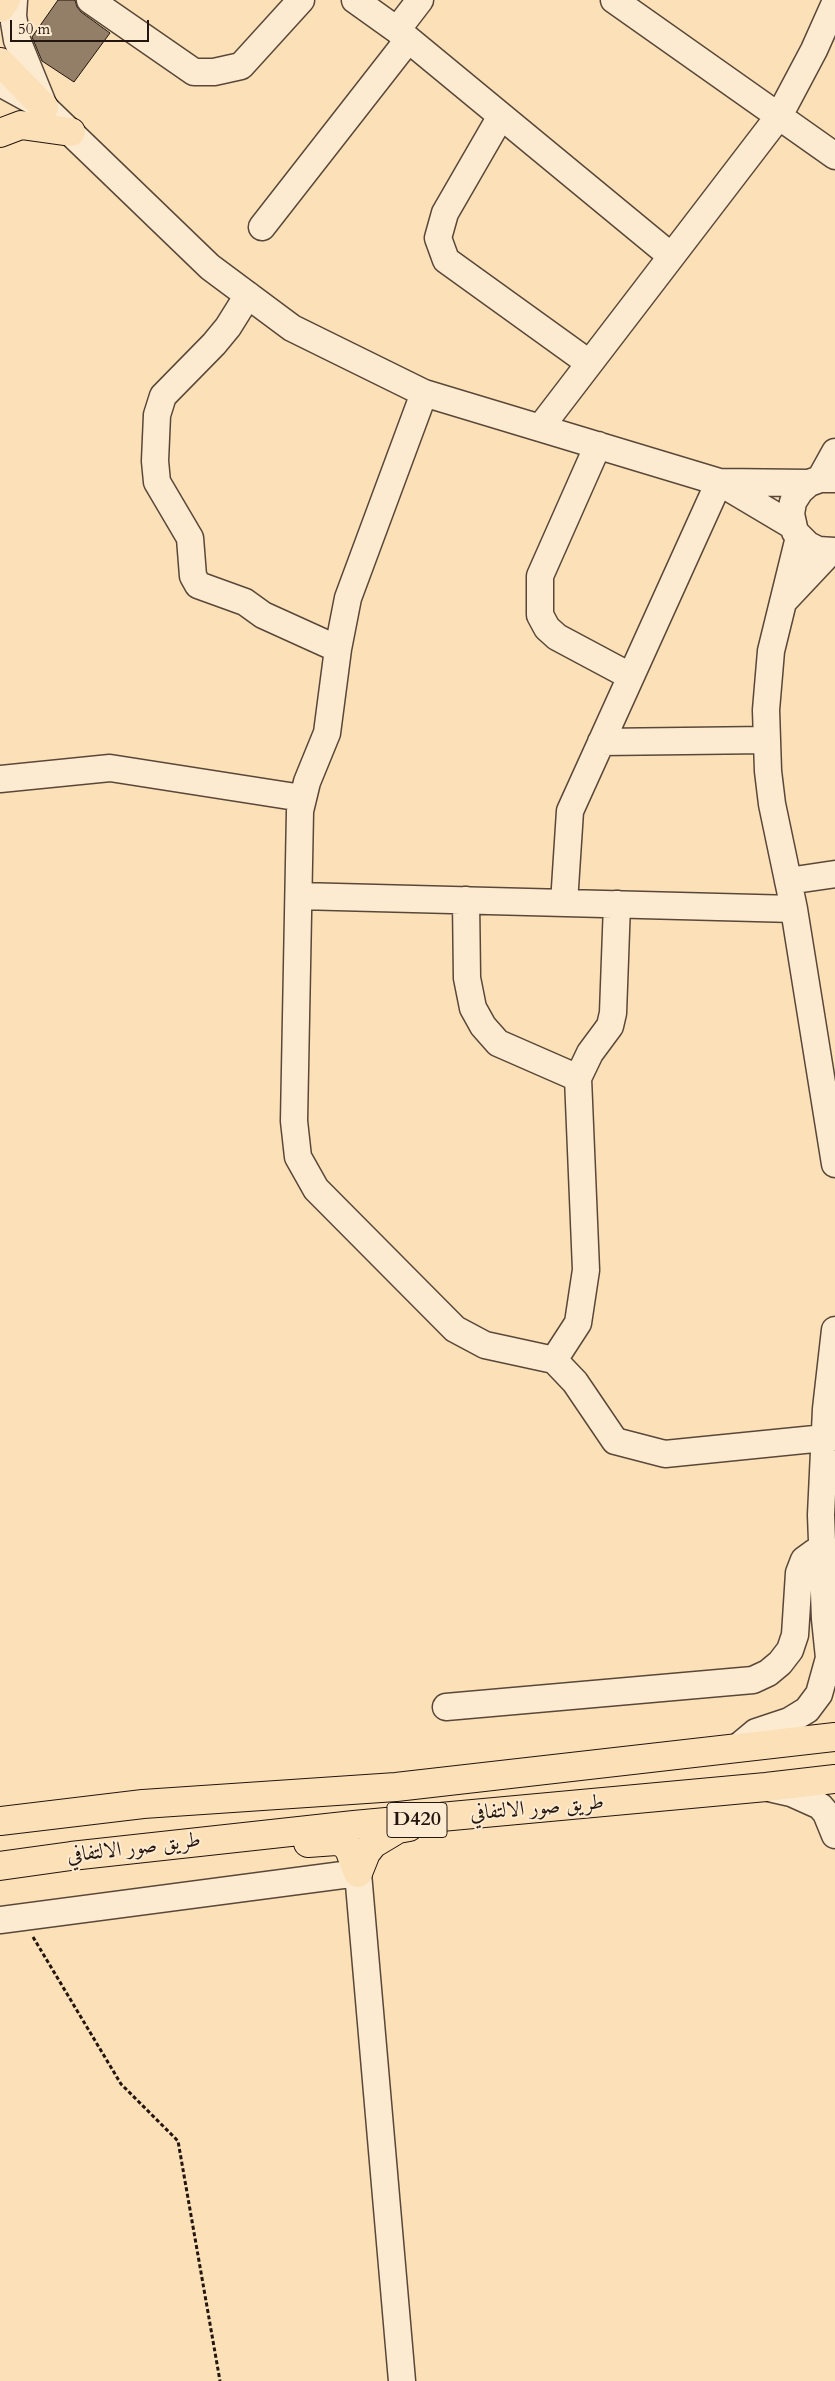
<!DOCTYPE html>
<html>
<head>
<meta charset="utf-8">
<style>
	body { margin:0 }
	#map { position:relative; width:835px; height:2381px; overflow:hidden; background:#fbe0b8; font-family:Cardo,serif }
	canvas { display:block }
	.scale { position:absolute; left:10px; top:20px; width:139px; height:22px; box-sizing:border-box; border:2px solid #23150f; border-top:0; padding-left:6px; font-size:15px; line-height:18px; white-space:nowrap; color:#23150f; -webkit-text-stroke:4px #fcebd1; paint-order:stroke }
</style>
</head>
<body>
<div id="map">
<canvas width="835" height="2381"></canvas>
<div class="scale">50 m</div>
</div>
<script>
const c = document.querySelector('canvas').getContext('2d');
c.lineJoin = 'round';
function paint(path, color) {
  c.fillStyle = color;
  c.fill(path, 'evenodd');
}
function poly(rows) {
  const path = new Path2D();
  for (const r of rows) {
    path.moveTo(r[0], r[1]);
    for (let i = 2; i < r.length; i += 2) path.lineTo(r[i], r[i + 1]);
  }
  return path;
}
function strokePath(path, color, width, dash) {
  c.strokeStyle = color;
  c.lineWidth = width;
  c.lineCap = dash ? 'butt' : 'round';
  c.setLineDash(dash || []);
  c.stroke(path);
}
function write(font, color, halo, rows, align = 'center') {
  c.font = font + ' Cardo,Amiri,serif';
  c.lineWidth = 4;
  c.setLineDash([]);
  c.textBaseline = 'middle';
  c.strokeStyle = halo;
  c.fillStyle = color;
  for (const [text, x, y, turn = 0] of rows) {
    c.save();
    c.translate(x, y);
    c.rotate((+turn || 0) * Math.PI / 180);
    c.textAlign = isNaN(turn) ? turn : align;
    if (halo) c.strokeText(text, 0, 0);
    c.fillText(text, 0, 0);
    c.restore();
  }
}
const building = poly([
	[58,0,75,0,77,7,81,12,110,33,74,82,42,61,32,37,58,0]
]);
paint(building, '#937f67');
strokePath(building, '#23150f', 1);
const minor = poly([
	[14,0,13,16,17,40,43,104],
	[90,0,194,72,214,72,241,66,301,0],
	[355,0,397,30,671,256],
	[614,0,835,156],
	[397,30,420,0],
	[0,83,44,107,210,267,292,328,424,393,719,482,793,526],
	[501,116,445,213,438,238,446,260,589,363],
	[262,227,408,40],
	[248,295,228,327,214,344,163,396,157,415,155,461,157,482,190,538,193,576,198,585,245,602,263,615,338,649],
	[424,393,348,598,338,649,327,733,307,782,300,811,294,1121,298,1157,316,1189,455,1329,485,1345,554,1360,575,1382,615,1441,665,1454,835,1437],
	[540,428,779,116,814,50,835,3],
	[598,445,540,576,540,615,547,628,557,637,630,676],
	[820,479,835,452],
	[835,479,820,479,809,483,800,491,793,502,791,514,795,532,808,545,818,550,835,551],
	[720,482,809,483],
	[799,537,771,651,766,710,768,771,772,804,794,909,835,1164],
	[783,602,831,551],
	[601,742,767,740],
	[0,779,110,768,302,798],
	[788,881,835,874],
	[299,896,794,909],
	[466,900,467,978,473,1008,483,1026,498,1043,578,1078],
	[564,903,570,811,719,482],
	[835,1330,826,1409,821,1515,825,1619,829,1658,835,1673],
	[554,1360,578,1323,586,1270,578,1078,590,1053,610,1026,613,1013,617,904],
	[446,1707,753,1680,768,1673,780,1663,790,1650,795,1635,799,1573,804,1560,815,1552,835,1552],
	[738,1747,756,1732,789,1721,807,1710,819,1694,829,1658],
	[769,1788,791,1793,820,1806,826,1813,835,1835],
	[0,1920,358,1873,402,2381]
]);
const major = poly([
	[0,8,6,0],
	[0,62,44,107],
	[0,133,21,125,71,132],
	[0,1821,143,1804,396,1787,835,1737],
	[308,1843,336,1841,343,1843,349,1849,358,1873],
	[0,1866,71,1856,354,1825,766,1787,835,1779],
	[358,1873,366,1853,373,1844,398,1829,409,1827]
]);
strokePath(minor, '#594839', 29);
strokePath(major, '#23150f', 30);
strokePath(poly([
	[33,1937,121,2084,178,2141,220,2381]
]), '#23150f', 3, [4, 2.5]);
strokePath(minor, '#fcebd1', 26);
strokePath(major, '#fbe0b8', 28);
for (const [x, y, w] of [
	[417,1820,60]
]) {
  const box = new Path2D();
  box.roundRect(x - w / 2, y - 17.5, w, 35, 4);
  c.fillStyle = '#fcebd1';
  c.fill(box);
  strokePath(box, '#23150f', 1);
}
write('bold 20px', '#23150f', null, [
	["D420",417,1820]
]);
write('21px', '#23150f', '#fcebd1', [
	["طريق صور الالتفافي",537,1809,-5],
	["طريق صور الالتفافي",134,1849,-7]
]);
</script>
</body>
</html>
